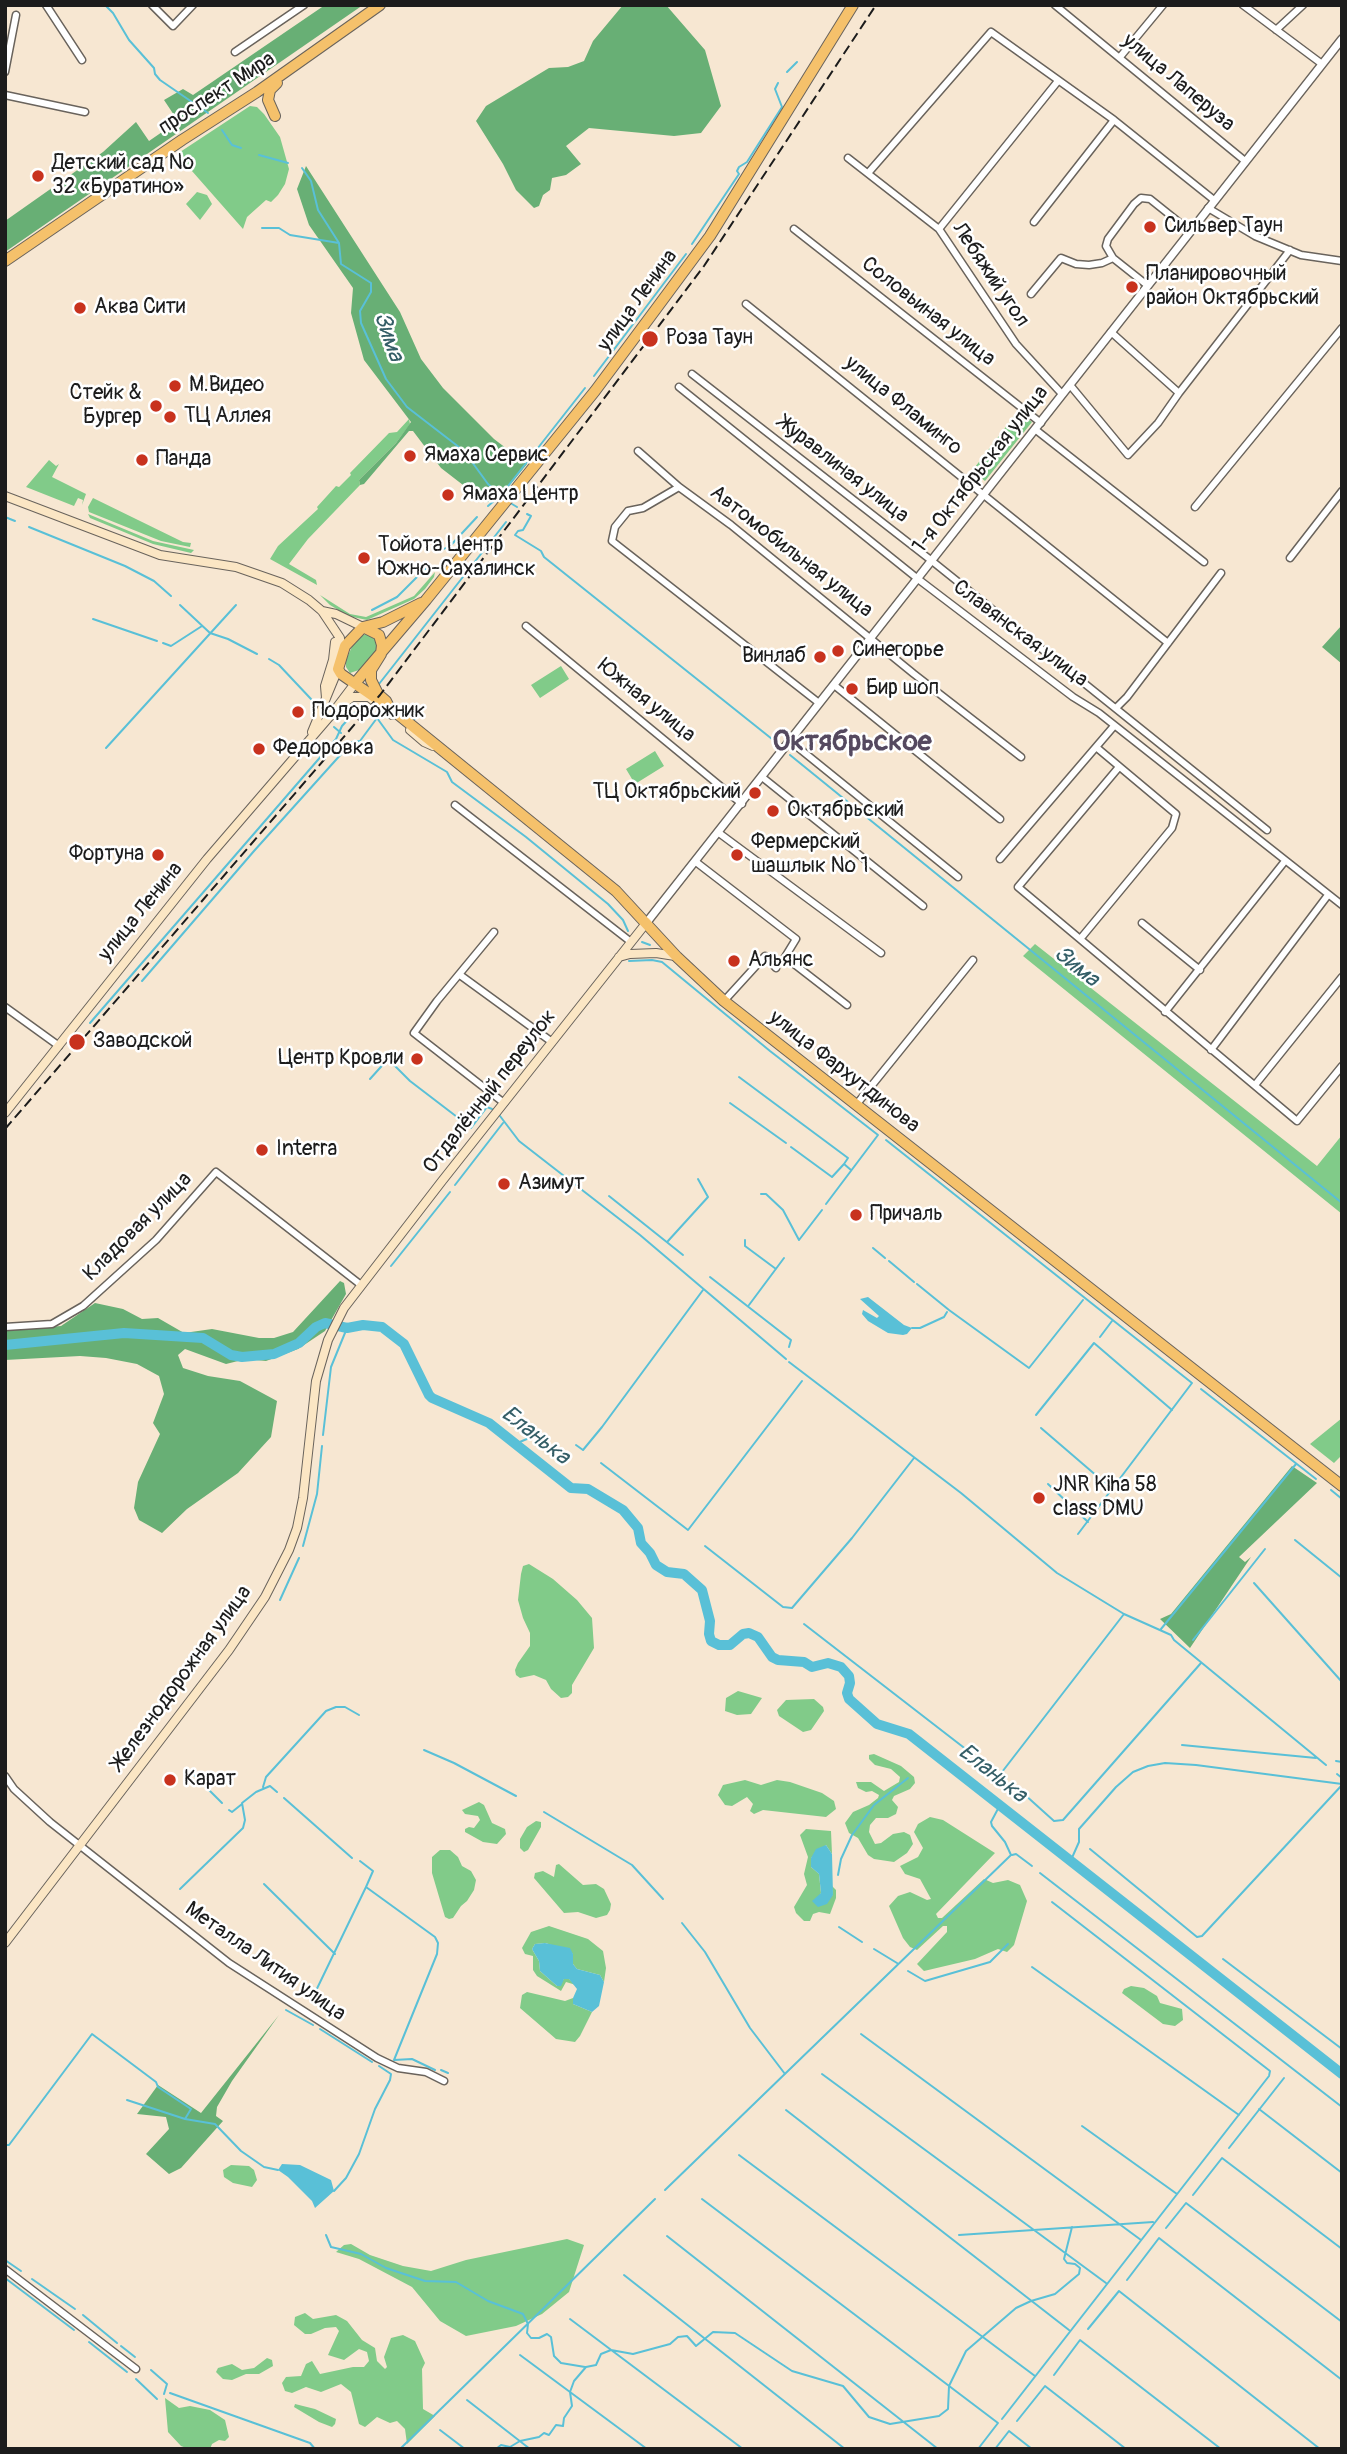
<!DOCTYPE html>
<html>
<head>
<meta charset="utf-8">
<style>
	body { margin:0 }
	#map { position:relative; width:1347px; height:2454px; overflow:hidden; background:#f7e7d2; font-family:Pangolin,sans-serif }
	canvas { display:block }
	.frame { position:absolute; inset:0; border:7px solid #1c1c1c; pointer-events:none }
</style>
</head>
<body>
<div id="map">
<canvas width="1347" height="2454"></canvas>
<div class="frame"></div>
</div>
<script>
const c = document.querySelector('canvas').getContext('2d');
c.lineJoin = 'round';
function paint(path, color) {
  c.fillStyle = color;
  c.fill(path, 'evenodd');
}
function poly(rows) {
  const path = new Path2D();
  for (const r of rows) {
    path.moveTo(r[0], r[1]);
    for (let i = 2; i < r.length; i += 2) path.lineTo(r[i], r[i + 1]);
  }
  return path;
}
function strokePath(path, color, width, dash) {
  c.strokeStyle = color;
  c.lineWidth = width;
  c.lineCap = dash ? 'butt' : 'round';
  c.setLineDash(dash || []);
  c.stroke(path);
}
function write(font, color, halo, rows, align = 'center') {
  c.font = font + ' Pangolin,sans-serif';
  c.lineWidth = 5;
  c.setLineDash([]);
  c.textBaseline = 'middle';
  c.strokeStyle = halo;
  c.fillStyle = color;
  for (const [text, x, y, turn = 0] of rows) {
    c.save();
    c.translate(x, y);
    c.rotate((+turn || 0) * Math.PI / 180);
    c.textAlign = isNaN(turn) ? turn : align;
    if (halo) c.strokeText(text, 0, 0);
    c.fillText(text, 0, 0);
    c.restore();
  }
}
paint(poly([
	[250,106,257,107,264,114,280,137,289,169,285,184,278,195,271,202,266,200,247,217,243,229,177,154],
	[197,192,207,195,212,204,200,220,186,204],
	[1018,411,1032,422,985,481,972,471],
	[409,419,410,424,396,443,359,480,360,485,308,539,289,564,316,580,317,585,270,559,278,546,318,509,317,507,336,486,339,487,351,475,350,473,389,433,397,432],
	[49,460,56,466,59,464,52,477,86,494,82,505,83,500,78,498,74,506,26,487],
	[93,498,183,542,191,543,190,547,161,541,89,512,88,507],
	[88,514,153,541,194,550,191,553,153,544,90,518],
	[435,572,434,577,425,589,414,599,367,620,348,616,330,605,320,595,350,614,366,617,414,596],
	[366,634,376,640,377,650,362,669,350,673,346,667,346,660,354,642,359,637],
	[561,666,569,679,540,698,531,685],
	[655,751,664,766,635,784,626,769],
	[1035,944,1317,1166,1342,1135,1342,1214,1023,956],
	[1342,1418,1342,1455,1334,1463,1310,1444],
	[529,1564,553,1579,577,1600,592,1618,594,1648,572,1685,572,1693,568,1697,561,1698,551,1689,546,1680,534,1675,520,1678,516,1675,515,1670,518,1663,530,1646,530,1633,523,1618,518,1600,521,1574,523,1566],
	[738,1691,762,1698,751,1714,737,1715,725,1711,726,1698],
	[814,1699,823,1707,824,1711,811,1730,803,1732,779,1716,777,1710,786,1700],
	[874,1754,901,1766,914,1777,915,1783,910,1789,894,1796,892,1800,898,1807,896,1814,888,1818,876,1818,870,1825,869,1832,875,1844,881,1843,893,1834,904,1832,910,1835,913,1844,907,1853,894,1862,874,1859,868,1855,858,1838,849,1833,845,1823,853,1812,869,1805,878,1798,879,1795,872,1791,866,1792,858,1788,856,1782,871,1782,884,1791,899,1782,900,1777,891,1769,875,1765,869,1759,869,1755],
	[745,1780,761,1785,777,1780,790,1782,822,1793,834,1801,836,1809,826,1817,763,1810,754,1814,750,1811,753,1804,747,1797,732,1806,725,1805,718,1795,723,1785],
	[479,1802,484,1805,492,1823,505,1829,506,1834,497,1844,483,1842,465,1832,465,1829,469,1827,474,1828,480,1820,478,1816,465,1814,462,1810],
	[930,1817,943,1820,995,1853,936,1914,938,1918,942,1918,984,1879,993,1883,1008,1880,1020,1885,1027,1901,1014,1945,1007,1952,998,1949,975,1959,924,1971,917,1964,947,1932,947,1926,943,1926,917,1950,910,1947,903,1938,889,1906,898,1896,910,1892,927,1900,931,1899,920,1879,905,1874,900,1866,918,1857,923,1848,914,1832,918,1824],
	[536,1821,541,1822,541,1827,528,1850,524,1852,520,1848,520,1839,527,1827],
	[806,1829,831,1831,832,1854,826,1845,811,1858,811,1867,819,1874,821,1893,818,1899,833,1895,832,1886,836,1890,836,1898,830,1914,819,1912,813,1914,810,1921,804,1921,796,1913,794,1907,807,1885,804,1874,808,1857,800,1835],
	[440,1850,450,1850,458,1857,462,1866,471,1871,476,1880,474,1890,467,1901,461,1906,453,1918,449,1919,445,1917,432,1873,432,1857],
	[559,1864,583,1885,596,1884,604,1889,611,1904,610,1910,607,1915,596,1918,578,1912,564,1913,534,1878,535,1873,543,1871,554,1877,556,1865],
	[549,1926,588,1939,603,1951,606,1968,604,1982,600,1975,577,1969,573,1964,573,1954,546,1943,535,1944,532,1949,539,1961,540,1971,557,1986,564,1979,569,1979,576,1985,566,1982,561,1991,537,1976,533,1970,533,1956,525,1954,522,1948,531,1932],
	[1131,1986,1144,1988,1157,1996,1160,2003,1182,2009,1183,2020,1175,2026,1163,2024,1122,1993,1124,1989],
	[527,1992,565,2001,573,1998,573,2004,592,2012,580,2036,575,2042,556,2039,520,2008,522,1995],
	[231,2165,249,2166,254,2170,257,2180,252,2187,233,2183,224,2177,223,2170],
	[567,2239,584,2245,569,2292,542,2314,516,2326,466,2336,440,2321,412,2287,359,2259,336,2252,344,2245,351,2244,370,2255,403,2266,431,2271,466,2260],
	[305,2313,313,2319,336,2315,347,2321,362,2340,375,2348,377,2361,385,2369,387,2367,384,2357,391,2338,403,2335,415,2341,425,2363,422,2369,423,2409,435,2416,407,2444,405,2429,397,2421,390,2423,377,2417,365,2427,359,2424,351,2392,341,2384,321,2392,306,2387,292,2393,285,2391,282,2383,286,2377,301,2376,306,2364,312,2361,320,2374,353,2367,364,2367,369,2361,367,2352,359,2349,344,2360,328,2355,339,2331,336,2327,325,2328,311,2334,305,2334,294,2325,295,2317],
	[267,2358,272,2360,273,2366,259,2374,246,2374,232,2380,223,2379,216,2372,218,2368,232,2364,242,2370,254,2368],
	[165,2398,179,2408,190,2406,210,2410,225,2420,229,2437,225,2441,219,2440,212,2444,210,2449,189,2449,181,2446,168,2432],
	[295,2404,315,2409,336,2419,335,2424,332,2427,319,2422,294,2407]
]), '#81cb89');
paint(poly([
	[325,5,363,5,5,252,5,221,103,152,136,122,149,141,178,121,164,100,183,89,193,95],
	[623,5,666,5,705,50,721,106,701,133,674,136,589,128,566,146,581,164,566,175,552,178,550,190,543,195,539,206,534,208,516,190,503,164,476,121,486,106,549,68,568,67,584,61,593,41],
	[306,166,400,312,421,359,443,388,494,439,527,464,496,502,485,502,441,468,413,431,409,431,364,484,360,485,359,480,396,443,411,422,364,360,351,313,353,288,309,225,297,189],
	[1342,625,1342,664,1322,647],
	[340,1281,344,1283,346,1294,325,1331,298,1349,266,1361,246,1359,226,1364,185,1349,178,1355,183,1368,208,1376,240,1381,277,1401,271,1437,238,1473,187,1509,162,1533,139,1520,134,1508,138,1482,160,1434,153,1423,164,1394,159,1376,137,1364,106,1358,80,1356,5,1360,5,1331,61,1326,95,1303,123,1309,142,1319,158,1318,184,1333,212,1329,259,1338,274,1338,293,1332],
	[1292,1466,1317,1483,1239,1557,1245,1562,1251,1557,1190,1648,1160,1619,1171,1614],
	[279,2015,232,2081,217,2107,216,2116,223,2121,181,2168,169,2174,146,2154,169,2129,166,2117,137,2114,158,2085,201,2113]
]), '#68af75');
paint(poly([
	[868,1297,904,1325,912,1328,907,1334,903,1335,888,1333,868,1321,862,1314,863,1310,877,1318,879,1316,860,1299],
	[826,1845,832,1854,833,1895,827,1904,818,1907,812,1901,821,1893,819,1874,811,1867,811,1858,816,1849],
	[545,1943,570,1948,573,1954,573,1964,577,1969,600,1975,604,1982,599,2006,592,2012,573,2004,573,1998,577,1989,569,1979,564,1979,561,1986,557,1986,540,1971,539,1961,532,1949,535,1944],
	[282,2164,300,2165,331,2180,334,2191,315,2208,312,2201,288,2177,278,2170]
]), '#59c0d7');
strokePath(poly([
	[105,5,113,13,129,40,154,68,155,74,160,80,208,113],
	[787,72,797,62],
	[222,130,232,145,241,148],
	[259,155,288,163],
	[302,168,311,181,318,210,339,243,341,264,371,283,371,292,360,311,361,323,386,379,407,407,464,451,488,484,501,496],
	[262,228,279,228,290,235,339,243],
	[692,244,739,174,737,171,739,167,747,162,782,107,775,89,778,83],
	[594,376,686,254],
	[512,504,517,507],
	[488,506,501,495,585,388],
	[527,514,531,516,523,530,518,531,515,535,541,551,544,557,777,743],
	[5,517,15,521],
	[29,527,125,566,154,581,171,596],
	[442,550,451,545,477,517],
	[180,605,210,633,228,639,257,654],
	[372,610,397,597,428,566],
	[93,619,157,641],
	[163,643,171,646,202,626],
	[269,659,279,665,311,699],
	[379,684,506,522],
	[413,721,420,712],
	[334,727,341,733],
	[106,748,236,605],
	[790,755,1342,1203],
	[642,942,650,945],
	[629,961,652,960,662,962,770,1051,878,1135,826,1204],
	[142,981,254,851,352,742,360,741,377,718,393,740,447,772,452,782,526,837,608,904,623,920,628,931],
	[90,1023,336,739,342,726,352,715,364,705],
	[739,1077,848,1158,844,1164,851,1170],
	[370,1079,388,1059,410,1081,461,1120],
	[730,1103,786,1143],
	[500,1116,519,1141,640,1235,786,1359],
	[467,1125,471,1128,487,1107,492,1109],
	[886,1140,1192,1383,1078,1534],
	[791,1147,832,1177,844,1164],
	[455,1185,503,1123],
	[761,1194,766,1194,783,1210,799,1240,822,1210],
	[609,1196,683,1255],
	[745,1240,745,1246,776,1269],
	[668,1241,708,1197,698,1179],
	[873,1248,885,1258],
	[889,1261,914,1282],
	[391,1266,450,1192],
	[710,1277,791,1340,789,1347],
	[917,1284,949,1310,1029,1368,1083,1300],
	[749,1305,784,1258],
	[912,1328,920,1328,944,1317,947,1312],
	[1100,1337,1112,1321],
	[789,1362,961,1493,1057,1573,1124,1614,1171,1635,1174,1640,1326,1765],
	[1201,1389,1316,1479],
	[1036,1415,1094,1343,1172,1410],
	[1041,1428,1112,1489],
	[323,1435,331,1367,347,1328],
	[515,1444,541,1433],
	[576,1445,583,1450,602,1427,703,1290],
	[601,1463,688,1530,802,1381],
	[1048,1484,1088,1522],
	[1331,1490,1342,1499],
	[1295,1540,1342,1578],
	[303,1546,317,1494,322,1446],
	[705,1546,783,1607,792,1608,852,1538,914,1458],
	[1254,1583,1342,1682],
	[280,1600,299,1558],
	[804,1624,998,1774,1002,1772,1124,1614],
	[1161,1629,1296,1464],
	[1193,1640,1265,1549],
	[1182,1745,1316,1758],
	[424,1750,454,1763,516,1796],
	[1336,1761,1342,1762],
	[1337,1774,1342,1778],
	[194,1775,222,1803],
	[263,1787,266,1777,326,1711,336,1707,345,1707,359,1715],
	[1024,1794,1054,1821,1063,1820,1201,1663],
	[284,1798,352,1858],
	[1000,1805,991,1822,992,1826,1005,1842,1011,1855],
	[229,1810,232,1812,242,1804],
	[544,1812,632,1865,663,1899],
	[1090,1849,1197,1937,1202,1936,1342,1785],
	[1012,1855,1016,1854,1032,1866],
	[1071,1860,1079,1842,1079,1829,1116,1787,1133,1772,1148,1766,1165,1763,1196,1765,1342,1784],
	[360,1861,373,1871,366,1887],
	[1040,1873,1342,2107],
	[838,1875,841,1859,852,1835,874,1805,908,1778],
	[264,1884,335,1954],
	[180,1889,243,1828,245,1820,242,1803,256,1792,270,1786,277,1792],
	[682,1923,705,1952,750,2028,785,2074],
	[839,1927,862,1942],
	[874,1949,897,1963],
	[1223,1959,1342,2049],
	[1032,1967,1239,2115],
	[908,1971,925,1981,990,1962,1008,1944],
	[311,2001,366,1887,435,1937,438,1943,437,1954,394,2060,412,2059,435,2070],
	[286,2010,313,2025],
	[320,2029,372,2062],
	[861,2034,1141,2240],
	[441,2070,448,2073],
	[822,2074,1106,2283],
	[127,2100,185,2119,215,2124,241,2151,264,2167,278,2170],
	[1259,2109,1342,2173],
	[786,2110,1069,2330],
	[1082,2126,1177,2194],
	[5,2145,9,2145,92,2034,156,2082,158,2087,191,2109,185,2119],
	[1229,2148,1284,2078],
	[739,2155,1035,2376],
	[665,2190,1011,1855],
	[334,2191,346,2178,359,2154,375,2109,390,2080,391,2074,379,2066],
	[1193,2195,1222,2158,1342,2249],
	[702,2199,998,2423,978,2449],
	[1166,2228,1186,2203,1342,2322],
	[326,2235,331,2247,361,2254,386,2268,425,2281,456,2282,488,2301,523,2314,528,2324,527,2333,531,2338,539,2338,547,2334,551,2337,554,2356,561,2363,585,2367],
	[959,2235,1153,2222],
	[667,2236,938,2449],
	[5,2260,21,2271],
	[624,2275,845,2449],
	[5,2278,74,2330],
	[32,2279,75,2309],
	[1127,2280,1159,2238,1342,2380],
	[83,2315,117,2343],
	[570,2319,743,2449],
	[1088,2329,1119,2291,1320,2449],
	[89,2342,127,2372],
	[121,2346,135,2357],
	[520,2355,647,2449],
	[151,2370,167,2384,164,2394],
	[1054,2375,1080,2340,1221,2449],
	[136,2379,157,2399],
	[170,2393,310,2443,315,2449],
	[467,2400,530,2449],
	[1002,2419,1269,2076,1270,2071,1052,1902],
	[1017,2421,1045,2386,1126,2449],
	[440,2430,465,2449],
	[400,2449,655,2199],
	[496,2449,501,2445,510,2447,520,2441,539,2437,544,2433,549,2435,556,2425,563,2426,564,2418,572,2406,570,2392,574,2381,586,2367,596,2365,601,2354,611,2350,633,2354,670,2344,678,2337,687,2336,696,2346,713,2332,735,2333,792,2371,843,2386,869,2417,890,2424,939,2416,948,2409,949,2386,966,2351,1016,2308,1031,2301,1055,2294,1079,2274,1080,2268,1075,2264,1067,2263,1064,2259,1072,2227],
	[995,2449,1009,2431,1032,2449]
]), '#59c0d7', 2);
strokePath(poly([
	[5,1345,124,1333,203,1338,231,1355,242,1357,274,1354,299,1343,316,1327,325,1323,347,1328,363,1325,382,1327,404,1344,429,1395,432,1398,489,1423,571,1488,588,1489,623,1510,638,1528,641,1543,650,1553,656,1565,667,1572,684,1574,702,1590,710,1621,709,1634,711,1641,719,1645,730,1645,743,1634,749,1633,758,1637,772,1657,778,1660,804,1662,812,1667,828,1663,841,1667,849,1676,850,1683,847,1693,849,1699,877,1724,909,1734,1342,2074]
]), '#59c0d7', 10);
const minor = poly([
	[46,5,82,60],
	[152,5,173,26,193,5],
	[1055,5,1245,161],
	[1243,5,1322,64],
	[1276,30,1303,5],
	[235,52,304,5],
	[1120,57,1163,5],
	[5,72,16,15],
	[5,95,85,112],
	[848,158,939,229,1016,344,1062,394],
	[869,172,991,32,1114,120,1214,200],
	[1208,208,1255,236,1301,255,1342,261],
	[1034,222,1114,120],
	[794,229,1041,423],
	[939,229,1058,81],
	[1147,285,1113,258,1106,246,1108,239,1134,204,1141,198,1150,199,1190,231],
	[1031,294,1061,258,1076,264,1089,265,1102,263,1113,258],
	[746,304,1168,643],
	[692,374,932,561,1267,830],
	[1070,385,1128,455,1158,423,1179,393,1111,332],
	[679,387,918,579,1073,697,1099,713,1342,905],
	[1179,393,1290,250],
	[1036,430,1204,562],
	[638,451,679,487,731,525,914,674,1021,757],
	[679,487,643,508,628,511,615,527,612,541,819,703],
	[1195,507,1342,328],
	[1290,558,1342,491],
	[526,626,742,804],
	[834,685,1000,819],
	[1116,708,1127,697,1221,573],
	[790,741,958,877],
	[1119,767,1018,887,1297,1121,1342,1066],
	[762,777,923,906],
	[455,805,631,942],
	[719,833,881,953],
	[1000,859,1114,726],
	[696,862,796,939,785,957,847,1005],
	[1142,923,1200,970],
	[494,932,437,1001,414,1033,504,1103],
	[1081,938,1172,828,1176,814,1096,747],
	[460,975,552,1042],
	[724,1001,765,956,776,968],
	[5,1007,59,1046],
	[1165,1012,1285,861],
	[1211,1050,1328,895],
	[1255,1085,1342,977],
	[856,1105,973,960],
	[5,1327,52,1324,83,1306,156,1240,216,1172,361,1285],
	[5,1776,14,1789,50,1822,229,1963,377,2058,398,2068,426,2072,444,2081],
	[5,2269,136,2369]
]);
const tertiary = poly([
	[647,922,1342,39]
]);
const secondary = poly([
	[5,496,160,555,236,567,282,583,309,600,322,611,340,638,341,655],
	[322,611,336,614,363,627],
	[326,698,325,686,333,660,335,642],
	[343,704,352,697,369,697,392,715],
	[410,730,424,742,433,746],
	[312,732,338,669],
	[619,957,630,954,656,953,675,956],
	[5,1113,207,859,331,715,356,682],
	[5,1943,229,1650,265,1597,289,1550,297,1528,303,1498,316,1381,328,1340,344,1308,442,1181,647,922]
]);
const primary = poly([
	[275,116,268,100,270,90,277,83],
	[5,261,182,140,257,92,380,5],
	[363,627,379,635,382,645,381,654,371,670,371,680,378,694,386,701,389,707,616,891,677,957,724,1001,1342,1486],
	[356,682,426,600,595,391,656,309,710,236,853,5],
	[380,701,341,674,338,669,345,646,363,627,383,622,421,603]
]);
strokePath(minor, '#69635c', 9);
strokePath(tertiary, '#69635c', 10);
strokePath(secondary, '#69635c', 10);
strokePath(primary, '#69635c', 12);
strokePath(minor, '#fff', 6);
strokePath(tertiary, '#fff', 7);
strokePath(secondary, '#fbe6c4', 8);
strokePath(primary, '#f5c16b', 10);
strokePath(poly([
	[5,1129,380,695,704,266,876,5]
]), '#1c1c1c', 2, [10, 5]);
for (const [x, y, r, color] of [
	[38,176,7,"#c8321e"],
	[1150,227,7,"#c8321e"],
	[1132,287,7,"#c8321e"],
	[80,308,7,"#c8321e"],
	[650,339,9,"#c8321e"],
	[175,386,7,"#c8321e"],
	[156,406,7,"#c8321e"],
	[170,417,7,"#c8321e"],
	[410,456,7,"#c8321e"],
	[142,460,7,"#c8321e"],
	[448,495,7,"#c8321e"],
	[364,558,7,"#c8321e"],
	[838,651,7,"#c8321e"],
	[820,657,7,"#c8321e"],
	[852,689,7,"#c8321e"],
	[298,712,7,"#c8321e"],
	[259,749,7,"#c8321e"],
	[755,793,7,"#c8321e"],
	[773,811,7,"#c8321e"],
	[158,855,7,"#c8321e"],
	[737,855,7,"#c8321e"],
	[734,961,7,"#c8321e"],
	[77,1042,9,"#c8321e"],
	[417,1059,7,"#c8321e"],
	[262,1150,7,"#c8321e"],
	[504,1184,7,"#c8321e"],
	[856,1215,7,"#c8321e"],
	[1039,1498,7,"#c8321e"],
	[170,1780,7,"#c8321e"]
]) {
  const dot = new Path2D();
  dot.arc(x, y, r, 0, 2 * Math.PI);
  c.fillStyle = color;
  c.fill(dot);
  strokePath(dot, '#fff', 2.5);
}
write('21px', '#1c1c1c', '#fff', [
	["улица Лаперуза",1178,83,40],
	["проспект Мира",217,94,-33],
	["Лебяжий угол",990,275,56],
	["улица Ленина",638,301,-54],
	["Соловьиная улица",928,312,38],
	["улица Фламинго",903,406,39],
	["Журавлиная улица",843,470,38],
	["1-я Октябрьская улица",981,470,-52],
	["Автомобильная улица",791,552,38],
	["Славянская улица",1020,634,37],
	["Южная улица",646,701,39],
	["улица Ленина",141,912,-51],
	["улица Фархутдинова",844,1072,38],
	["Отдалённый переулок",490,1092,-52],
	["Кладовая улица",138,1227,-45],
	["Железнодорожная улица",182,1678,-54],
	["Металла Лития улица",265,1962,35]
]);
write('21px', '#1c1c1c', '#fff', [
	["Детский сад №",52,164],
	["32 «Буратино»",52,188],
	["Сильвер Таун",1164,227],
	["Планировочный",1146,275],
	["район Октябрьский",1146,299],
	["Аква Сити",94,308],
	["Роза Таун",666,339],
	["М.Видео",189,386],
	["Стейк &",142,394,"right"],
	["Бургер",142,418,"right"],
	["ТЦ Аллея",184,417],
	["Ямаха Сервис",424,456],
	["Панда",156,460],
	["Ямаха Центр",462,495],
	["Тойота Центр",378,546],
	["Южно-Сахалинск",378,570],
	["Синегорье",852,651],
	["Винлаб",806,657,"right"],
	["Бир шоп",866,689],
	["Подорожник",312,712],
	["Федоровка",273,749],
	["ТЦ Октябрьский",741,793,"right"],
	["Октябрьский",787,811],
	["Фермерский",751,843],
	["шашлык № 1",751,867],
	["Фортуна",144,855,"right"],
	["Альянс",748,961],
	["Заводской",93,1042],
	["Центр Кровли",403,1059,"right"],
	["Interra",276,1150],
	["Азимут",518,1184],
	["Причаль",870,1215],
	["JNR Kiha 58",1053,1486],
	["class DMU",1053,1510],
	["Карат",184,1780]
], 'left');
write('italic 23px', '#345e67', '#fff', [
	["Зима",388,337,71],
	["Зима",1076,967,39],
	["Еланька",535,1436,38],
	["Еланька",992,1774,38]
]);
write('bold 28px', '#55495f', '#fff', [
	["Октябрьское",852,743]
]);
</script>
</body>
</html>
